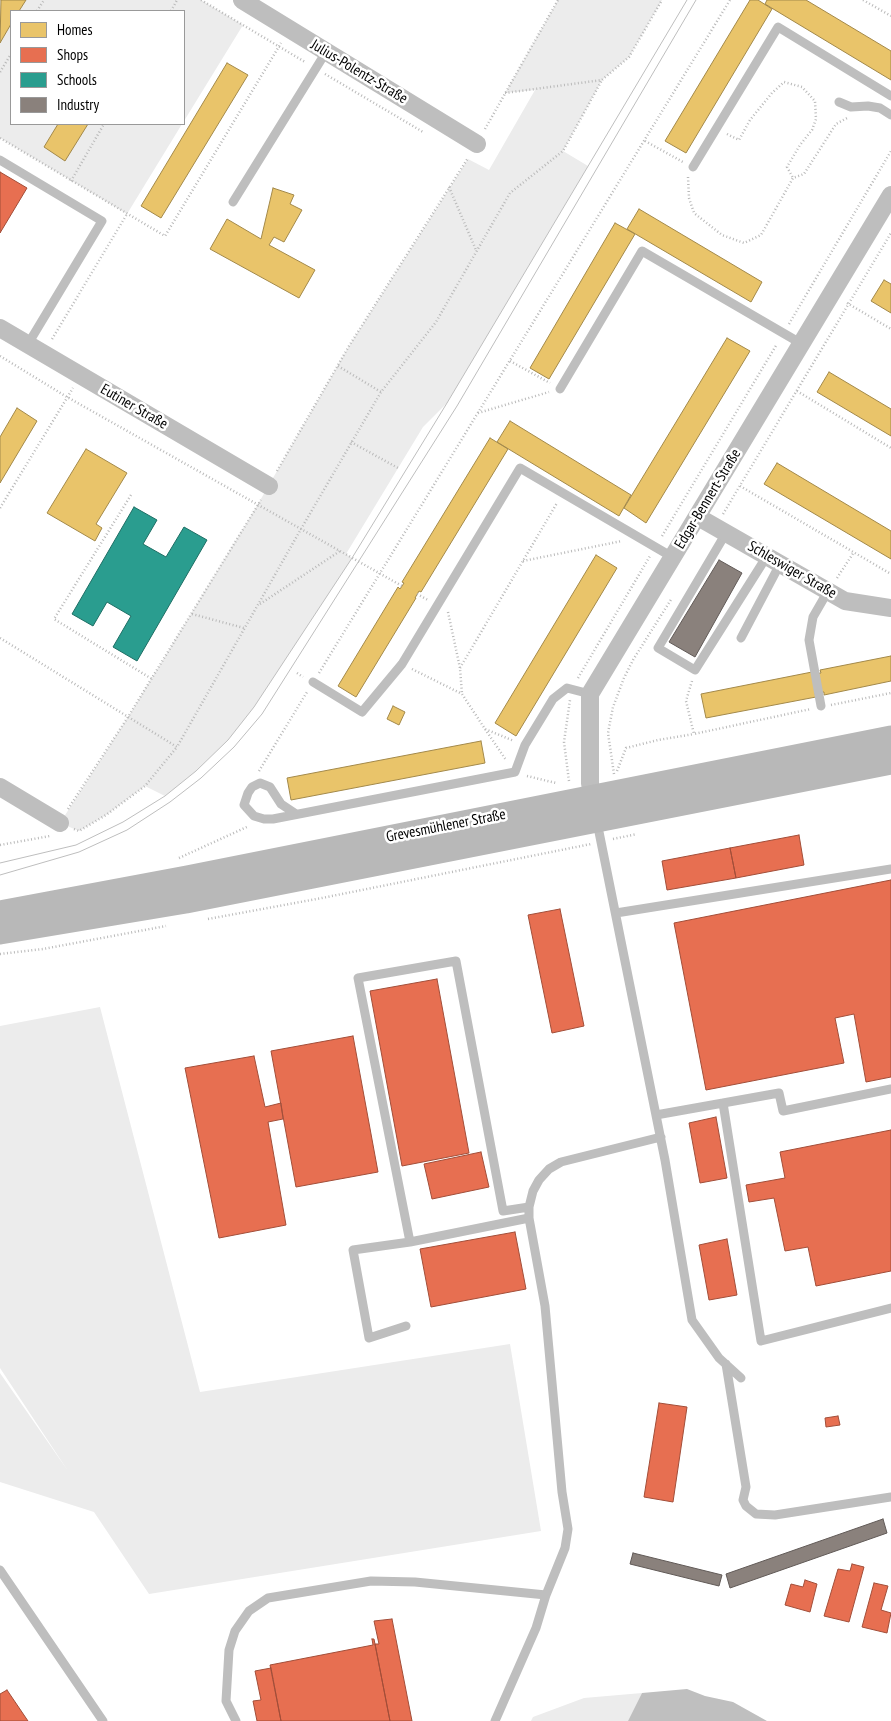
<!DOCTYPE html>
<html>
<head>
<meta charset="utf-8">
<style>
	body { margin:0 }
	#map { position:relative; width:891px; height:1721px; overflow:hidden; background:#fff; font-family:"PT Sans Narrow",sans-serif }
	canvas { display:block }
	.legend { position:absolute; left:10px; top:10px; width:175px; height:115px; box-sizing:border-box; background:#fff; border:1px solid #999; margin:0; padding:6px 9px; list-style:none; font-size:15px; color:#000 }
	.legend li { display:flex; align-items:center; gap:10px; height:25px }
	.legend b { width:25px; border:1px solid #999 }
</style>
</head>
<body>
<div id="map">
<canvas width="891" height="1721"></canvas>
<ul class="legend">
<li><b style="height:14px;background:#e9c46a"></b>Homes</li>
<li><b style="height:14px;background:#e76f51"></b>Shops</li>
<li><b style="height:14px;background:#2a9d8f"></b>Schools</li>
<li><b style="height:14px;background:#8a817c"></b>Industry</li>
</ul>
</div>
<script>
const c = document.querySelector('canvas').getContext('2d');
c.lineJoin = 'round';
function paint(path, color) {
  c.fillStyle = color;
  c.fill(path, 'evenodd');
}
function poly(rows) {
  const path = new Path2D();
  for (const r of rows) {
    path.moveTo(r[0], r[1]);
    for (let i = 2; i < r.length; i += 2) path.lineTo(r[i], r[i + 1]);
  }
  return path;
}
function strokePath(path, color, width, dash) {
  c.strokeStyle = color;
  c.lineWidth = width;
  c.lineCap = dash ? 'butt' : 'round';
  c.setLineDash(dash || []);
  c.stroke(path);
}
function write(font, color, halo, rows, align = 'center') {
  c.font = font + ' "PT Sans Narrow",sans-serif';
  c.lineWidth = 5;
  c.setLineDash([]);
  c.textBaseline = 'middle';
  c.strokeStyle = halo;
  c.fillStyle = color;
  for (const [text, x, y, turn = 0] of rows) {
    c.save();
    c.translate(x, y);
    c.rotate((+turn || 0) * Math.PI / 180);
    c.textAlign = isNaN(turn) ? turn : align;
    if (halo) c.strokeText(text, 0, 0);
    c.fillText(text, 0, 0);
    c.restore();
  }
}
paint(poly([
	[0,0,201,0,243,25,184,121,184,11,11,11,11,124,182,124,127,214,0,138],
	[558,0,662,0,629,57,602,80,563,151,588,166,447,403,423,427,346,554,352,558,254,707,228,740,196,771,165,796,145,786,106,815,79,831,60,823,128,717,258,504,349,346,468,159,489,170,535,90,505,93],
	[100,1007,200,1392,510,1344,541,1531,149,1594,94,1512,0,1482,0,1373,68,1471,0,1368,0,1026],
	[642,1693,628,1721,531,1721,533,1717,584,1698]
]), '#ececec');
paint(poly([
	[687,1689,705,1696,733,1702,767,1721,628,1721,642,1693]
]), '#bfbfbf');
const homes = poly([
	[1,0,26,0,19,11,11,11,11,24,0,43,1,0],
	[750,0,758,0,772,9,686,153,665,141,750,0],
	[767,0,806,0,891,51,891,80,765,4,767,0],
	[227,63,248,75,161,218,141,206,227,63],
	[58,124,88,124,65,161,44,147,58,124],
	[273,188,294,195,290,204,302,210,284,242,274,237,269,245,315,270,299,298,210,249,227,219,261,239,273,188],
	[639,209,762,282,751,302,627,229,639,209],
	[615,223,635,234,549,379,530,368,615,223],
	[884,280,891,284,891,313,871,301,884,280],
	[727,338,750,351,646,523,624,508,727,338],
	[829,372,891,409,891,436,817,392,829,372],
	[17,408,37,421,0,483,0,437,17,408],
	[510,421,631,495,619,516,497,442,510,421],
	[490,438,508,449,421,592,419,591,415,598,416,598,356,697,338,686,398,587,400,589,404,583,402,582,490,438],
	[86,449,127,473,96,524,102,528,95,541,47,513,86,449],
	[777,463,891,531,891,559,764,484,777,463],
	[596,555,617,568,516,736,495,723,596,555],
	[891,656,891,681,824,695,824,692,815,693,816,697,706,718,701,694,812,672,813,674,821,673,820,670,891,656],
	[393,706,405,712,399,725,387,719,393,706],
	[481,741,485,763,291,800,287,778,481,741]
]);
paint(homes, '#e9c46a');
strokePath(homes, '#a3894a', 1);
const shops = poly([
	[0,172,27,188,0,233,0,172],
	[799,835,804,865,736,878,730,848,799,835],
	[730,848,736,878,667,890,662,861,730,848],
	[891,880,891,1077,866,1082,854,1014,835,1018,844,1063,706,1090,674,923,891,880],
	[560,909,584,1026,552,1033,528,915,560,909],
	[437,979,469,1153,402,1166,370,991,437,979],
	[353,1036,378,1172,296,1187,271,1051,353,1036],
	[254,1056,265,1107,281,1103,283,1119,268,1122,286,1225,219,1238,185,1068,254,1056],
	[716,1117,727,1178,700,1183,689,1123,716,1117],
	[891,1130,891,1271,816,1286,808,1247,785,1251,774,1198,749,1202,746,1185,785,1178,780,1152,891,1130],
	[481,1152,489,1187,432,1199,424,1164,481,1152],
	[515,1232,526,1289,431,1307,420,1249,515,1232],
	[727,1239,737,1295,709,1300,699,1245,727,1239],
	[659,1403,687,1407,673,1502,644,1497,659,1403],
	[838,1416,840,1425,826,1427,825,1418,838,1416],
	[852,1564,864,1567,849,1622,824,1616,838,1569,850,1571,852,1564],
	[805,1580,817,1584,810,1612,785,1605,791,1584,803,1587,805,1580],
	[874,1583,888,1586,881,1610,891,1613,887,1633,862,1627,874,1583],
	[392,1619,412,1721,390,1721,375,1644,379,1644,374,1621,392,1619],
	[372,1639,374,1639,390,1721,281,1721,270,1665,373,1645,372,1639],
	[271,1668,281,1721,257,1721,253,1701,261,1700,255,1671,271,1668],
	[7,1690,28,1721,0,1721,0,1694,7,1690]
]);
paint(shops, '#e76f51');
strokePath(shops, '#a24e39', 1);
const schools = poly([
	[134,507,157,520,143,544,166,557,184,527,207,540,137,661,113,647,131,616,107,602,93,626,72,614,134,507]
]);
paint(schools, '#2a9d8f');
strokePath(schools, '#1d6e64', 1);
const industry = poly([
	[719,560,742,573,695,657,669,642,719,560],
	[883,1519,887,1533,730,1588,726,1574,883,1519],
	[633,1553,722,1575,719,1586,630,1564,633,1553]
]);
paint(industry, '#8a817c');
strokePath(industry, '#615a57', 1);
strokePath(poly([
	[201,0,305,62],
	[863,0,891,16],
	[37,11,44,0],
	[171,11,177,0],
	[0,72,11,54],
	[325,74,423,132],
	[505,93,602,80,629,57,662,0],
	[485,129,558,0],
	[727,134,739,140,750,120,772,93,784,82,802,87,815,101,816,119,812,130,800,145,787,167,793,178],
	[0,138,165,236,281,43],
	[645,141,683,162],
	[688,177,689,198,694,213,722,235,744,243,761,235,793,178,804,174,836,124,847,118],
	[71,181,104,124],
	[449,187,476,250],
	[847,303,891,329],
	[789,324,891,151],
	[52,339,127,214],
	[0,356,67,397,402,586],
	[510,361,550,383],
	[338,366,381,392],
	[797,391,891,448],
	[478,413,549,392],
	[351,442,398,468],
	[277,471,349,346,468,158],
	[740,486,891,574],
	[131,495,54,619,152,679],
	[0,508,73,388],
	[723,514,891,233],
	[662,536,777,344],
	[523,561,622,541],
	[837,578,854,552],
	[417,594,428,600],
	[260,604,340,551],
	[448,612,460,668,462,694],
	[192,614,244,628],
	[0,638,177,747,301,529,381,392,436,322,510,193,563,151,602,80],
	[460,668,557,503],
	[412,669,462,694,485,729,514,741],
	[297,673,303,677],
	[319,673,730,0],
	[578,678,650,556],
	[692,681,686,701,694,734,811,709],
	[831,705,891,693],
	[485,729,506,760],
	[259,771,307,692],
	[617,771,626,748,658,740,694,734],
	[614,774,608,733,613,707,624,678,633,660,672,598],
	[527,776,556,783],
	[569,781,564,742,570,700],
	[68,809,128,717,261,500],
	[74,829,79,831,106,815,145,786,177,747],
	[613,839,637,834],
	[0,845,50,836],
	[179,858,249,826],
	[208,919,322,898,591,844],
	[0,954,43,949,166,926]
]), '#b9b9b9', 2.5, [1, 2.5]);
strokePath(poly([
	[839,102,851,107,868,106,880,108,891,115],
	[0,160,102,221,28,344],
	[693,167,778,27,891,96],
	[233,202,326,52],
	[560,389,642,251,802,344],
	[726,533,658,648,695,670,767,556],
	[741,638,780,564],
	[313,682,362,712,402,664,520,468,674,558],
	[821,706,809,640,813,617,828,591],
	[296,814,281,804,270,787,260,783,252,787,248,793,244,805,254,816,264,819,273,819,515,772,525,745,553,699,567,688,590,694],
	[597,822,665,1160,692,1320,719,1358,741,1378],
	[616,913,891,869],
	[723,1103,761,1341,891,1308],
	[656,1115,779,1093,783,1111,891,1089],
	[410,1242,358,978,456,961,503,1211,529,1207],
	[406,1326,369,1338,353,1250,410,1242,529,1218],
	[726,1364,746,1487,743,1500,746,1506,756,1514,775,1515,891,1497],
	[0,1570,103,1721],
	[236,1721,226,1701,229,1650,235,1631,249,1611,268,1598,371,1581,415,1582,546,1595],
	[495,1721,536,1628,546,1595,565,1548,568,1529,562,1492,545,1306,529,1218,529,1207,533,1191,539,1180,549,1169,561,1162,661,1137]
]), '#bebebe', 9);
strokePath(poly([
	[242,0,477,144],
	[0,328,269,486],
	[698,517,845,601,891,608],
	[0,787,60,823],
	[594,807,590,783,590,694,891,195]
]), '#bebebe', 18);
strokePath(poly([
	[0,913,187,878,891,738],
	[0,932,186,901,891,762]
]), '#b8b8b8', 25);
strokePath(poly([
	[0,863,76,845,123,822,165,796,196,771,228,740,254,707,352,558,447,403,687,0],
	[0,875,79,852,127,830,170,802,201,778,234,747,262,714,457,406,696,0]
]), '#bebebe', 1);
write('15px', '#000', '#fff', [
	["Julius-Polentz-Straße",359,72,31],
	["Eutiner Straße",134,407,30],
	["Edgar-Bennert-Straße",708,499,-59],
	["Schleswiger Straße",792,570,30],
	["Grevesmühlener Straße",446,826,-11]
]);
</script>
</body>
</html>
